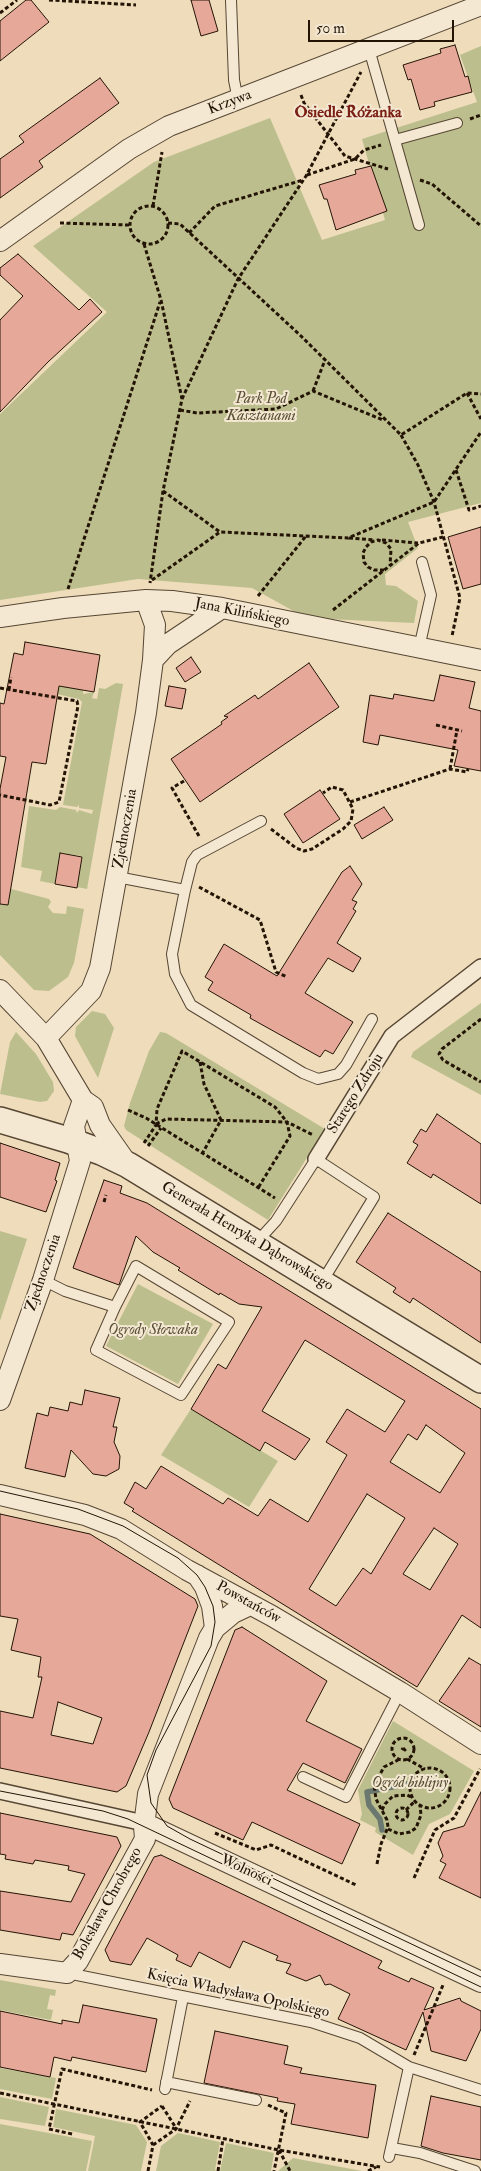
<!DOCTYPE html>
<html>
<head>
<meta charset="utf-8">
<style>
	body { margin:0 }
	#map { position:relative; width:481px; height:2171px; overflow:hidden; background:#eedcbb; font-family:"IM FELL Double Pica",serif }
	canvas { display:block }
	.scale { position:absolute; left:308px; top:20px; width:146px; height:22px; box-sizing:border-box; border:2px solid #241406; border-top:0; padding-left:6px; font-size:15px; line-height:18px; white-space:nowrap; color:#241406; -webkit-text-stroke:4px #f4e8d3; paint-order:stroke }
</style>
</head>
<body>
<div id="map">
<canvas width="481" height="2171"></canvas>
<div class="scale">50 m</div>
</div>
<script>
const c = document.querySelector('canvas').getContext('2d');
c.lineJoin = 'round';
function paint(path, color) {
  c.fillStyle = color;
  c.fill(path, 'evenodd');
}
function poly(rows) {
  const path = new Path2D();
  for (const r of rows) {
    if (r.length === 3) {
      path.moveTo(r[0] + r[2], r[1]);
      path.arc(r[0], r[1], r[2], 0, 2 * Math.PI);
      continue;
    }
    path.moveTo(r[0], r[1]);
    for (let i = 2; i < r.length; i += 2) path.lineTo(r[i], r[i + 1]);
  }
  return path;
}
function strokePath(path, color, width, dash) {
  c.strokeStyle = color;
  c.lineWidth = width;
  c.lineCap = dash ? 'butt' : 'round';
  c.setLineDash(dash || []);
  c.stroke(path);
}
function write(font, color, halo, rows, align = 'center') {
  c.font = font + ' "IM FELL Double Pica",serif';
  c.lineWidth = 4;
  c.setLineDash([]);
  c.textBaseline = 'middle';
  c.strokeStyle = halo;
  c.fillStyle = color;
  for (const [text, x, y, turn = 0] of rows) {
    c.save();
    c.translate(x, y);
    c.rotate((+turn || 0) * Math.PI / 180);
    c.textAlign = isNaN(turn) ? turn : align;
    if (halo) c.strokeText(text, 0, 0);
    c.fillText(text, 0, 0);
    c.restore();
  }
}
paint(poly([
	[481,46,481,503,408,522,418,548,385,574,386,585,396,586,418,601,414,623,306,618,252,588,138,579,0,600,0,414,107,312,33,246,154,162,270,118,322,240,385,220,362,139,477,102,460,55],
	[116,683,123,684,87,889,77,887,82,856,60,853,55,884,40,881,42,871,21,867,29,806,56,810,60,807,76,810,77,813,79,810,92,814,93,810,79,808,79,805,77,807,63,805,82,702,79,699,43,691,56,685,83,690,83,694,94,692,92,698,97,699,99,688,105,689],
	[0,886,49,899,51,902,48,907,53,913,66,914,67,906,84,909,74,963,68,977,49,991,34,990,0,955],
	[481,1003,481,1095,411,1057,413,1052],
	[92,1011,105,1014,114,1028,98,1078,75,1036,76,1027],
	[16,1032,36,1054,53,1082,54,1091,47,1101,40,1102,0,1094,10,1042],
	[160,1032,166,1033,325,1129,268,1220,126,1130,124,1126,130,1103,149,1051],
	[0,1231,27,1239,0,1321],
	[138,1284,213,1324,178,1384,106,1346],
	[191,1409,278,1461,249,1507,161,1455],
	[393,1721,474,1771,450,1814,429,1824,413,1855,375,1832,376,1828,360,1820,362,1814,358,1790],
	[0,1980,56,1990,55,1996,50,1995,47,2009,53,2010,51,2020,0,2010],
	[0,2068,56,2078,52,2099,0,2089],
	[0,2097,49,2107,45,2126,0,2119],
	[56,2109,136,2125,147,2142,141,2171,88,2171,95,2136,53,2127],
	[0,2124,92,2141,86,2171,0,2171],
	[178,2133,220,2142,215,2170,218,2171,156,2171,161,2146],
	[226,2143,274,2153,271,2171,220,2171],
	[293,2158,362,2171,278,2171]
]), '#bcbf8d');
strokePath(poly([
	[382,1830,380,1819,369,1805,367,1792,407,1784,415,1785]
]), '#6b786f', 5.5);
const building = poly([
	[26,0,31,0,49,22,0,61,0,21,26,0],
	[191,0,209,0,218,31,201,36,191,0],
	[455,45,465,77,468,76,472,92,434,102,435,106,420,110,411,79,408,80,403,65,441,53,440,49,455,45],
	[100,78,119,103,39,161,43,167,0,198,0,159,24,142,19,136,100,78],
	[371,166,387,211,336,230,327,199,324,199,319,185,356,174,355,170,371,166],
	[18,254,79,310,90,299,102,312,48,362,0,412,0,320,23,296,0,275,0,268,18,254],
	[481,527,481,584,463,589,448,537,481,527],
	[25,642,100,655,94,692,59,686,46,764,32,762,8,905,0,904,0,789,6,757,0,756,0,703,4,704,14,653,23,655,25,642],
	[191,657,201,672,185,682,176,668,191,657],
	[309,663,339,707,200,802,171,759,222,724,221,722,228,717,224,716,255,695,258,699,309,663],
	[440,675,475,682,469,708,481,711,481,771,454,766,458,750,380,735,378,745,363,742,370,695,393,699,394,694,434,701,440,675],
	[169,686,186,689,182,709,165,706,169,686],
	[320,790,340,819,303,843,284,814,320,790],
	[384,807,393,820,362,839,354,825,384,807],
	[60,853,82,857,77,888,55,884,60,853],
	[350,866,362,884,352,900,357,902,353,909,356,911,337,943,361,958,353,972,328,958,305,993,353,1022,333,1054,325,1050,320,1057,250,1018,251,1015,208,990,213,982,205,977,224,944,277,976,342,872,350,866],
	[437,1114,481,1144,481,1204,433,1174,431,1178,407,1163,418,1145,413,1142,421,1129,426,1132,437,1114],
	[0,1143,60,1163,55,1180,57,1181,46,1212,0,1197,0,1143],
	[104,1180,122,1186,120,1193,147,1203,481,1409,481,1628,462,1615,417,1687,132,1511,134,1509,124,1503,135,1482,146,1489,161,1466,223,1504,228,1498,258,1516,270,1499,308,1522,347,1455,326,1442,347,1409,385,1432,405,1401,305,1340,262,1411,310,1439,295,1460,265,1442,260,1451,191,1409,218,1364,226,1369,262,1307,239,1304,220,1293,219,1295,178,1270,180,1268,153,1252,136,1236,119,1285,73,1268,104,1180],
	[426,1425,465,1453,440,1493,390,1462,408,1434,417,1440,426,1425],
	[367,1494,405,1518,371,1574,363,1568,336,1606,309,1589,367,1494],
	[434,1528,458,1544,430,1590,403,1574,434,1528],
	[388,1213,481,1272,481,1343,413,1298,410,1303,393,1292,396,1288,356,1262,388,1213],
	[85,1390,120,1398,113,1427,117,1427,114,1442,120,1456,119,1469,106,1476,93,1474,71,1450,65,1477,25,1468,37,1413,48,1416,50,1407,68,1411,70,1402,82,1405,85,1390],
	[0,1514,90,1534,195,1599,198,1606,149,1732,126,1786,117,1792,0,1768,0,1711,33,1718,42,1677,38,1677,41,1657,11,1650,18,1619,0,1616,0,1514],
	[58,1702,102,1718,93,1744,51,1735,58,1702],
	[242,1627,327,1681,306,1721,362,1749,345,1783,303,1763,287,1790,360,1824,342,1864,252,1822,243,1840,173,1808,169,1799,235,1630,242,1627],
	[469,1658,481,1665,481,1727,439,1701,469,1658],
	[481,1792,481,1898,439,1878,446,1864,440,1861,443,1856,438,1843,443,1832,464,1826,481,1792],
	[0,1813,117,1837,121,1846,73,1935,62,1933,60,1940,0,1930,0,1891,71,1902,85,1874,68,1870,69,1866,35,1860,33,1864,5,1859,6,1855,0,1854,0,1813],
	[161,1855,382,1961,378,1968,409,1982,411,1978,434,1988,424,2010,460,1998,461,2001,481,2011,481,2029,466,2061,431,2051,423,2012,406,2050,338,2019,350,1994,330,1984,325,1985,320,1975,306,1981,286,1973,291,1964,276,1960,278,1956,243,1941,230,1968,199,1952,191,1967,176,1960,178,1955,147,1938,131,1965,110,1961,105,1950,154,1857,161,1855],
	[83,2005,157,2019,146,2072,72,2057,71,2061,54,2057,50,2077,0,2067,0,2011,62,2024,62,2020,79,2023,83,2005],
	[215,2031,288,2046,284,2064,302,2068,300,2073,376,2085,368,2138,291,2124,295,2104,277,2101,278,2098,204,2083,215,2031],
	[431,2096,481,2107,481,2160,443,2153,421,2146,431,2096]
]);
paint(building, '#e6a999');
strokePath(building, '#241406', 1);
const service = poly([
	[231,0,234,80,238,100],
	[369,49,419,225],
	[395,140,457,123],
	[419,648,431,595,422,562],
	[117,877,185,890,192,862,197,855,261,821],
	[185,890,172,954,175,974,191,1005,303,1073,318,1079,338,1074,346,1065,372,1019],
	[255,1244,276,1221,316,1159,374,1197,322,1282],
	[43,1280,65,1291,115,1307,136,1266,229,1322,181,1395,96,1350,115,1307],
	[303,1777,346,1797,400,1692],
	[67,1973,311,2022,360,2038,409,2067,481,2090],
	[166,2082,256,2100],
	[165,2089,183,1997],
	[392,2148,420,2153,475,2171],
	[389,2157,409,2067]
]);
const pedestrian = poly([
	[316,1159,392,1036,481,967],
	[0,1791,144,1823]
]);
const minor = poly([
	[0,241,129,149,169,126,481,5],
	[0,617,63,608,146,600,172,601,222,608,481,660],
	[153,660,168,644,222,608],
	[0,990,46,1038,83,1100,93,1107,100,1125,128,1165],
	[46,1038,91,991,100,968,146,713,153,660,155,625,146,600],
	[0,1400,43,1280,80,1161,74,1126,83,1100],
	[0,1495,85,1515,121,1529,187,1570,272,1616,400,1692,481,1744],
	[197,1575,205,1587,212,1606,215,1628],
	[144,1823,481,1982],
	[0,1964,67,1973,78,1961,145,1839,144,1826,148,1794,209,1638,215,1628,233,1613,250,1605]
]);
const tertiary = poly([
	[0,1120,68,1140,101,1152,128,1165,481,1380]
]);
strokePath(service, '#564633', 12);
strokePath(pedestrian, '#564633', 18);
strokePath(minor, '#564633', 22);
strokePath(tertiary, '#564633', 28);
strokePath(poly([
	[49,0,136,5],
	[0,13,17,0],
	[301,95,304,103,345,156,388,169],
	[470,119,481,115],
	[307,175,355,159,364,150,381,145],
	[420,180,432,184,481,226],
	[149,225,19],
	[153,206,162,152],
	[60,223,129,225],
	[168,223,180,224,301,336,401,435,467,393,481,394],
	[189,233,215,206,303,180],
	[144,244,161,300,182,399,163,491,150,583],
	[313,391,325,360],
	[467,393,481,419],
	[182,399,238,279,306,176,361,72],
	[180,410,197,413,276,409,313,391,383,420],
	[401,435,418,465,434,502,460,598,452,636],
	[456,470,469,510,481,506],
	[163,491,220,532,348,538,434,502,481,432],
	[349,538,375,540],
	[382,540,418,543],
	[384,570,374,570,368,567,364,562,363,553,366,547,371,542,378,540,386,543,391,549,390,566],
	[152,580,220,532],
	[68,589,160,302],
	[258,596,306,536],
	[333,610,419,543,443,537],
	[0,688,77,701,78,706,59,802,50,805,0,795],
	[9,690,11,677],
	[436,725,462,731],
	[450,769,457,730],
	[184,781,172,788,200,838],
	[350,802,450,769,467,772,468,769],
	[271,829,296,848,304,851,312,849,343,829,351,821,353,809,343,790,332,787,323,793],
	[199,887,260,920,276,972,287,977],
	[481,1019,442,1049,439,1054,443,1060,481,1082],
	[200,1062,204,1084,221,1120,202,1154],
	[128,1110,146,1118,275,1198],
	[156,1124,166,1119,287,1122,313,1135],
	[144,1143,156,1125,157,1109,182,1051,275,1107,287,1122,290,1136,258,1188],
	[148,1146,161,1128],
	[104,1202,106,1195],
	[403,1749,11],
	[403,1748,405,1750,403,1751,402,1750,403,1748],
	[407,1759,425,1769],
	[430,1788,20],
	[402,1814,6],
	[382,1810,385,1804,393,1796,407,1795,413,1798],
	[406,1810,415,1801],
	[388,1829,399,1834,410,1832,416,1828,421,1815,420,1806],
	[215,1833,256,1850,271,1845,356,1885],
	[377,1864,381,1844,388,1827,387,1820,376,1799,374,1785,384,1767,400,1759],
	[414,1878,435,1830,454,1818,480,1769],
	[414,2055,443,1985],
	[0,2093,279,2150,380,2167],
	[268,2105,286,2113,274,2171],
	[162,2106,176,2128],
	[72,2134,49,2129,62,2069,152,2090],
	[153,2145,176,2129,190,2101],
	[279,2150,290,2171],
	[148,2171,153,2145,140,2122,162,2106],
	[218,2171,223,2139],
	[368,2171,376,2167]
]), '#241406', 3, [4, 2.5]);
strokePath(service, '#f4e8d3', 10);
strokePath(pedestrian, '#f4e8d3', 15);
strokePath(minor, '#f4e8d3', 20);
strokePath(tertiary, '#f4e8d3', 25);
strokePath(poly([
	[0,1491,78,1509,123,1526,178,1558,197,1575,205,1587,213,1606,215,1622,211,1646,156,1750,147,1775,151,1803,167,1826,190,1839,481,1977],
	[0,1791,103,1811,128,1819,481,1987]
]), '#241406', 1);
write('15px', '#241406', '#f4e8d3', [
	["Krzywa",230,103,-21],
	["Jana Kilińskiego",242,613,11],
	["Zjednoczenia",126,829,-80],
	["Starego Zdroju",356,1094,-58],
	["Generała Henryka Dąbrowskiego",247,1237,31],
	["Zjednoczenia",44,1273,-71],
	["Powstańców",248,1603,29],
	["Wolności",246,1871,25],
	["Bolesława Chrobrego",108,1904,-61],
	["Księcia Władysława Opolskiego",238,1994,12]
]);
write('italic 15px', '#595035', '#f4e8d3', [
	["Park Pod",261,400],
	["Kasztanami",261,417],
	["Ogrody Słowaka",153,1331],
	["Ogród biblijny",410,1784]
]);
write('bold 16px', '#7a1f14', '#f4e8d3', [
	["Osiedle Różanka",348,114]
]);
</script>
</body>
</html>
